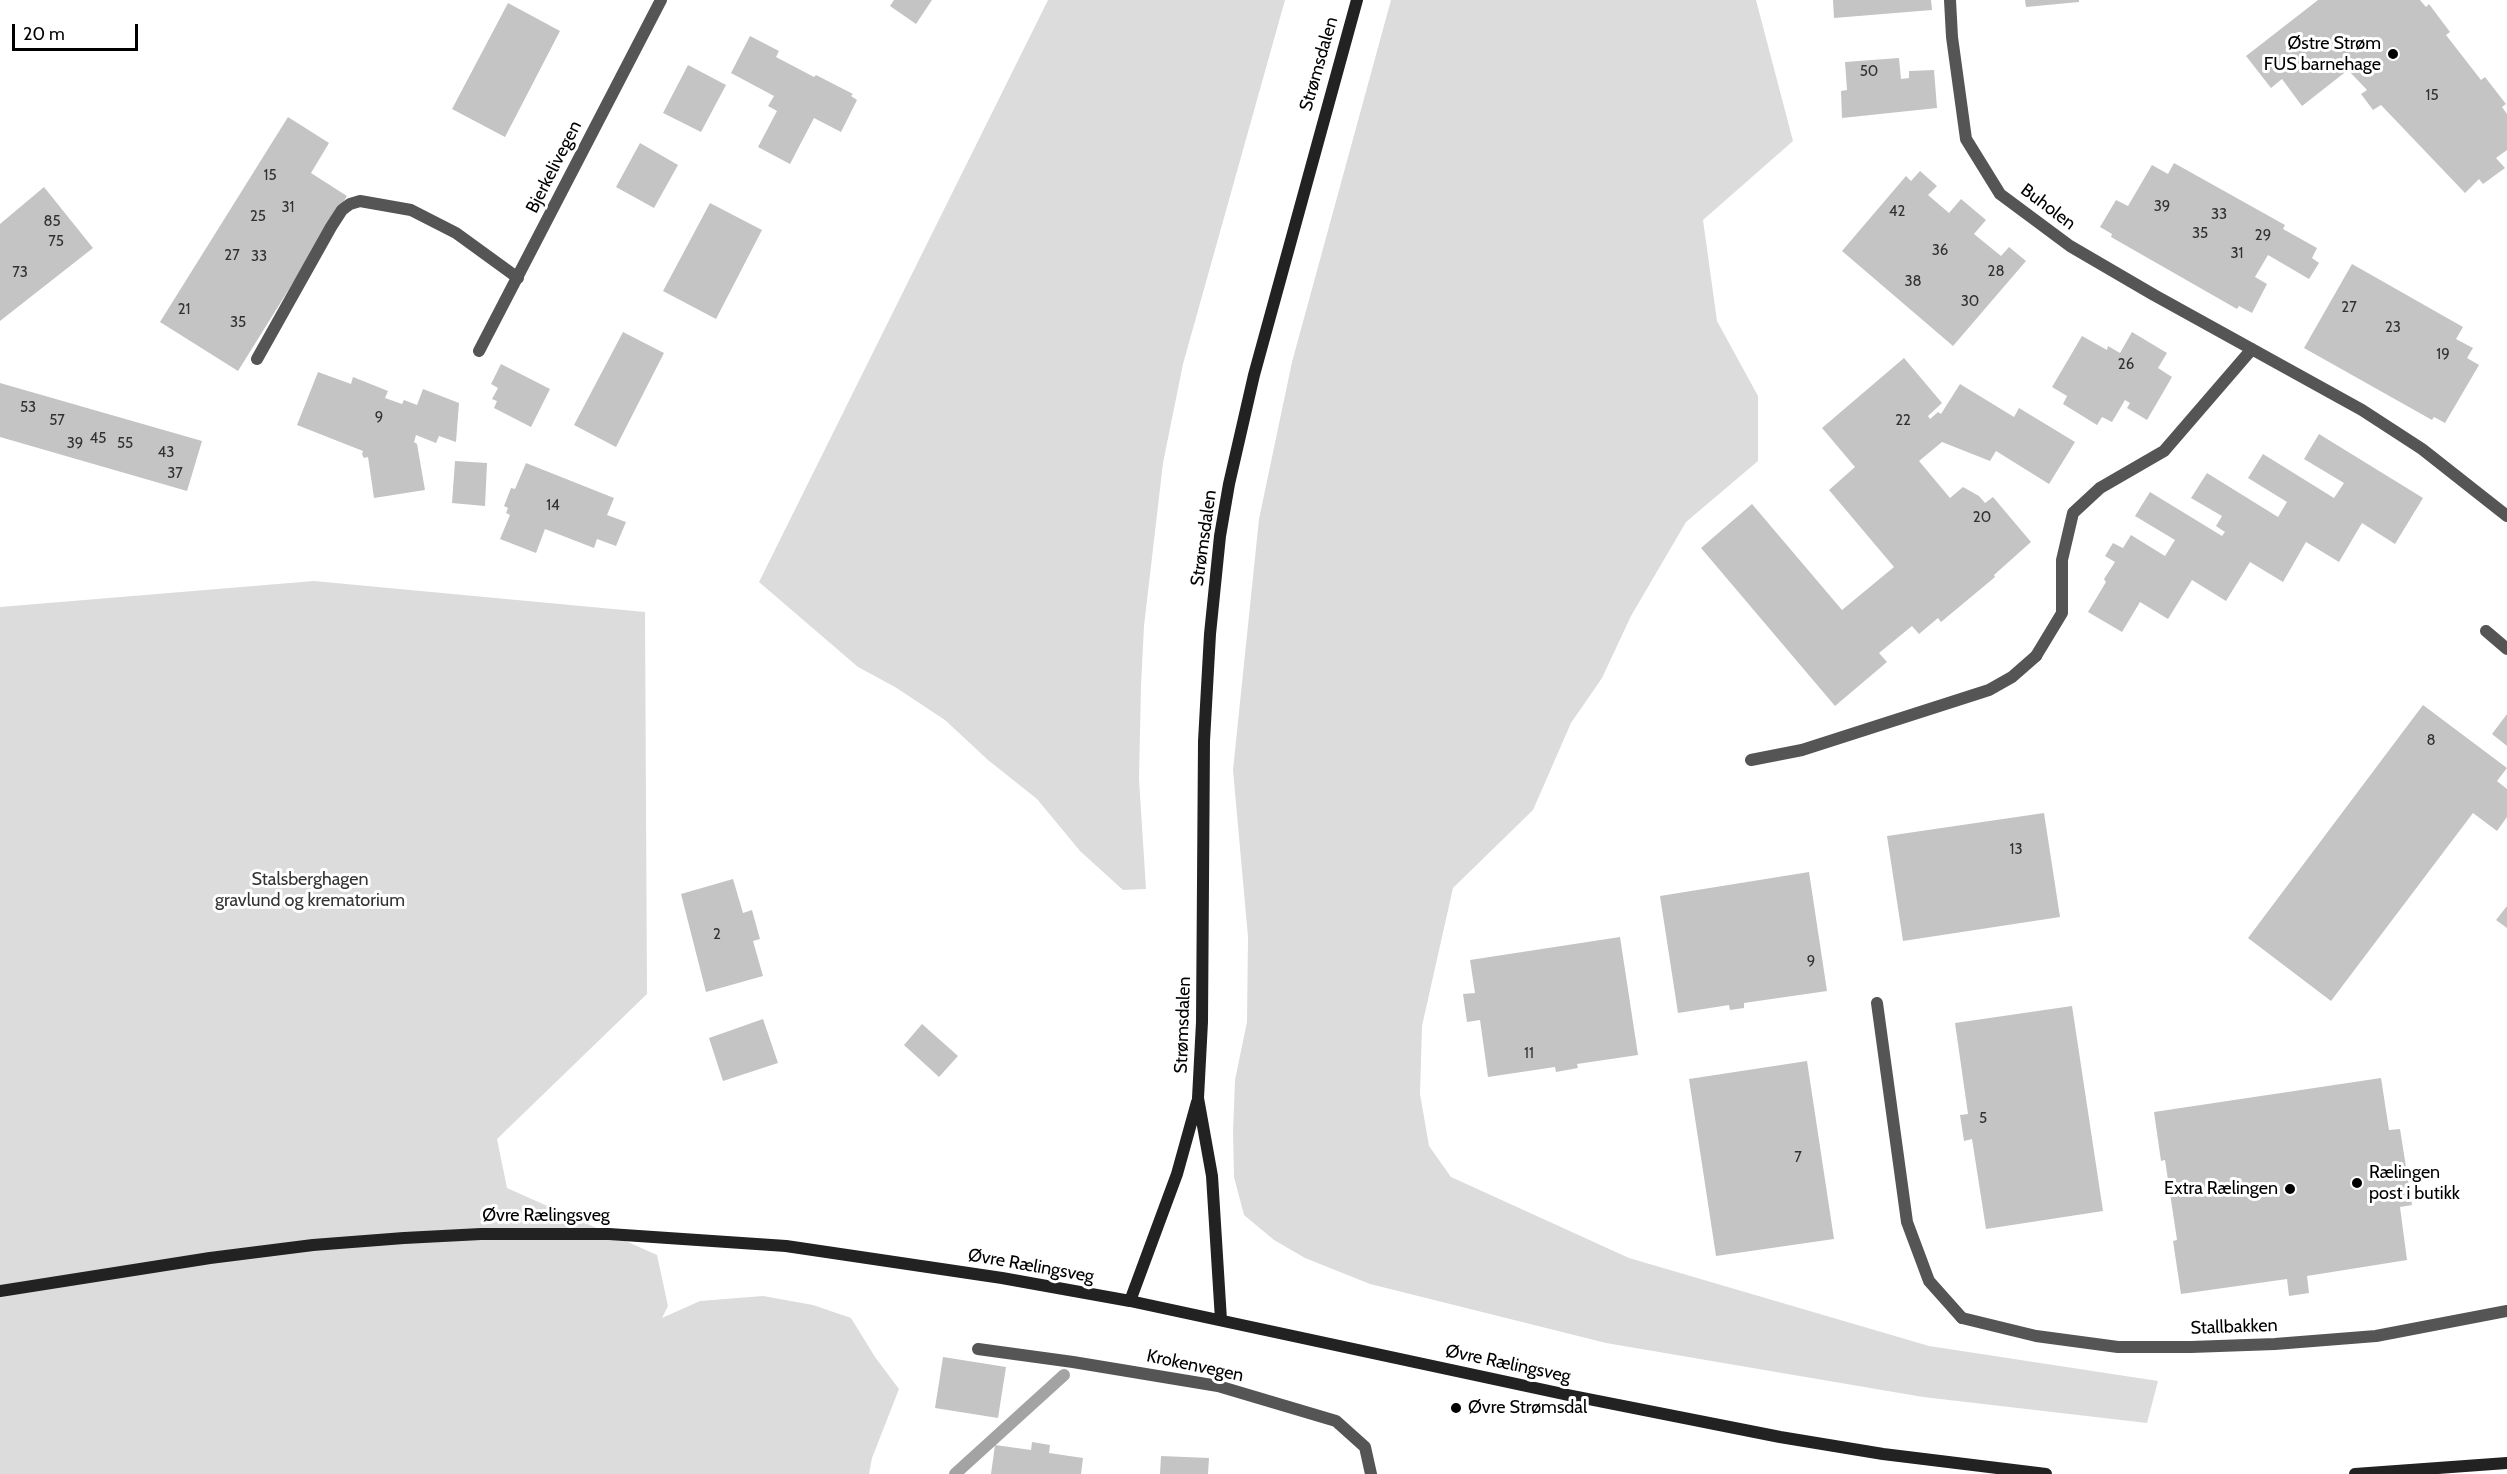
<!DOCTYPE html>
<html>
<head>
<meta charset="utf-8">
<style>
	body { margin:0 }
	#map { position:relative; width:2507px; height:1474px; overflow:hidden; background:#fff; font-family:Cabin,sans-serif }
	canvas { display:block }
	.scale { position:absolute; left:12px; top:24px; width:126px; height:27px; box-sizing:border-box; border:3px solid #000; border-top:0; padding-left:8px; font-size:18px; line-height:21px; white-space:nowrap; color:#000; -webkit-text-stroke:4px #fff; paint-order:stroke }
</style>
</head>
<body>
<div id="map">
<canvas width="2507" height="1474"></canvas>
<div class="scale">20 m</div>
</div>
<script>
const c = document.querySelector('canvas').getContext('2d');
c.lineJoin = 'round';
function paint(path, color) {
  c.fillStyle = color;
  c.fill(path, 'evenodd');
}
function poly(rows) {
  const path = new Path2D();
  for (const r of rows) {
    path.moveTo(r[0], r[1]);
    for (let i = 2; i < r.length; i += 2) path.lineTo(r[i], r[i + 1]);
  }
  return path;
}
function strokePath(path, color, width, dash) {
  c.strokeStyle = color;
  c.lineWidth = width;
  c.lineCap = dash ? 'butt' : 'round';
  c.setLineDash(dash || []);
  c.stroke(path);
}
function write(font, color, halo, rows, align = 'center') {
  c.font = font + ' Cabin,sans-serif';
  c.lineWidth = 6;
  c.setLineDash([]);
  c.textBaseline = 'middle';
  c.strokeStyle = halo;
  c.fillStyle = color;
  for (const [text, x, y, turn = 0] of rows) {
    c.save();
    c.translate(x, y);
    c.rotate((+turn || 0) * Math.PI / 180);
    c.textAlign = isNaN(turn) ? turn : align;
    if (halo) c.strokeText(text, 0, 0);
    c.fillText(text, 0, 0);
    c.restore();
  }
}
paint(poly([
	[1048,0,1285,0,1183,364,1163,463,1144,626,1141,685,1139,779,1146,889,1123,890,1080,851,1037,799,988,760,945,720,895,687,858,667,759,582],
	[1391,0,1756,0,1793,141,1703,220,1717,321,1758,396,1758,461,1686,522,1631,616,1602,678,1571,723,1533,810,1453,888,1422,1026,1420,1094,1429,1146,1451,1177,1629,1258,1929,1346,2158,1381,2147,1423,1923,1397,1606,1343,1370,1284,1305,1258,1274,1240,1244,1215,1234,1177,1233,1132,1235,1080,1247,1022,1248,937,1233,770,1259,519,1292,362],
	[314,581,645,612,647,994,497,1139,507,1188,657,1255,668,1306,662,1318,700,1301,763,1296,813,1305,851,1318,875,1357,899,1389,872,1458,869,1474,0,1474,0,607]
]), '#dcdcdc');
strokePath(poly([
	[955,1474,1064,1375]
]), '#a3a3a3', 12);
paint(poly([
	[894,0,932,0,916,24,890,6],
	[1833,0,1931,0,1932,10,1834,18],
	[2025,0,2079,0,2079,2,2026,7],
	[2318,0,2420,0,2426,7,2429,4,2450,32,2446,35,2481,80,2485,77,2506,104,2502,107,2507,114,2507,150,2496,158,2505,168,2483,184,2479,179,2465,193,2381,105,2373,110,2361,94,2367,90,2348,70,2302,106,2282,79,2271,88,2246,56],
	[508,3,560,31,505,137,452,109],
	[750,36,779,51,776,57,814,77,816,75,853,94,851,96,857,100,841,132,814,118,790,164,758,147,777,111,768,106,774,96,731,73],
	[1899,58,1901,79,1909,78,1909,71,1934,70,1937,108,1842,118,1841,91,1847,90,1845,62],
	[688,65,726,85,701,132,663,113],
	[288,117,329,143,311,173,347,196,238,371,160,322],
	[640,143,678,165,654,208,616,187],
	[2174,163,2285,225,2283,229,2317,248,2312,258,2319,263,2309,279,2268,255,2255,277,2267,284,2252,313,2239,306,2237,309,2111,237,2112,234,2100,227,2116,200,2128,206,2152,165,2168,174],
	[1920,171,1937,186,1928,195,1949,213,1961,199,1986,220,1974,234,2001,256,2009,247,2026,261,1953,346,1842,251,1906,176,1911,181],
	[44,187,93,248,0,321,0,224],
	[710,203,762,230,716,319,663,291],
	[2352,264,2463,327,2456,339,2473,348,2467,358,2479,365,2445,423,2434,417,2432,420,2304,348],
	[623,332,664,353,616,447,574,425],
	[2132,332,2167,353,2158,368,2172,377,2147,420,2127,408,2130,403,2125,400,2112,422,2102,417,2097,425,2063,404,2067,396,2052,387,2082,336,2107,350,2108,346,2120,353],
	[1904,358,1942,403,1928,416,1930,419,1938,412,1941,414,1960,384,2014,417,2019,408,2075,442,2049,484,1996,451,1990,461,1942,442,1919,461,1950,498,1963,487,1979,496,1985,503,1993,497,2031,542,1994,575,1995,577,1941,622,1938,618,1919,634,1912,626,1879,653,1887,662,1835,706,1701,548,1752,504,1842,610,1894,567,1829,490,1855,467,1822,428],
	[501,364,550,389,531,427,494,408,497,401,492,399,498,388,491,384],
	[318,372,351,384,353,377,388,391,385,398,402,404,404,400,417,405,423,389,459,403,456,442,439,436,436,443,416,435,414,442,417,444,425,490,374,498,368,457,364,458,362,454,363,451,297,425],
	[0,383,202,441,187,491,0,437],
	[2319,434,2423,498,2395,544,2362,523,2339,562,2306,542,2283,582,2250,562,2226,601,2192,580,2168,619,2140,602,2122,632,2088,612,2106,582,2104,579,2115,562,2105,556,2113,543,2123,548,2131,535,2165,556,2175,540,2135,516,2150,492,2222,536,2225,532,2216,526,2222,516,2191,498,2207,473,2278,517,2287,502,2248,478,2263,454,2334,498,2344,483,2304,459],
	[455,461,487,463,485,506,452,503],
	[526,463,614,498,607,515,626,522,616,546,597,539,594,548,545,529,536,553,500,539,510,515,506,513,508,508,504,506,511,488,515,489],
	[2423,705,2507,768,2497,781,2507,789,2507,817,2497,831,2473,813,2331,1001,2248,938],
	[2507,714,2507,746,2492,734],
	[2044,813,2060,917,1903,941,1887,836],
	[1809,872,1827,991,1744,1003,1744,1008,1730,1010,1729,1005,1678,1013,1660,896],
	[733,879,743,913,752,910,760,939,753,941,763,976,706,992,681,894],
	[2507,906,2507,928,2496,920],
	[1620,937,1638,1055,1577,1064,1578,1068,1556,1072,1555,1067,1488,1077,1480,1020,1467,1022,1463,994,1475,993,1470,960],
	[2072,1006,2103,1211,1986,1229,1972,1139,1964,1141,1960,1115,1968,1114,1955,1023],
	[763,1019,778,1063,723,1081,709,1038],
	[922,1024,958,1056,939,1077,904,1045],
	[1807,1061,1834,1239,1716,1256,1689,1079],
	[2381,1078,2389,1130,2400,1129,2412,1205,2400,1207,2407,1260,2307,1276,2309,1293,2289,1296,2287,1279,2181,1294,2173,1241,2177,1240,2165,1160,2161,1161,2154,1112],
	[943,1357,1006,1367,998,1418,935,1408],
	[1032,1442,1050,1445,1049,1453,1083,1458,1081,1474,991,1474,995,1445,1031,1450],
	[1161,1456,1209,1458,1208,1474,1160,1474]
]), '#c4c4c4');
strokePath(poly([
	[257,359,331,227,342,210,350,204,360,201,411,210,456,233,518,278],
	[2486,631,2507,649],
	[1751,760,1802,750,1989,690,2012,677,2036,656],
	[1877,1003,1907,1222,1929,1281,1962,1318]
]), '#555', 12);
strokePath(poly([
	[1950,0,1952,37,1966,139,2000,194,2070,246,2154,295,2362,410,2422,449,2507,516],
	[479,351,661,0],
	[2036,656,2062,613,2062,560,2073,513,2100,488,2164,451,2252,349],
	[1962,1318,2036,1336,2118,1347,2191,1347,2275,1344,2376,1336,2507,1311],
	[978,1349,1073,1362,1218,1386,1336,1421,1365,1447,1371,1474]
]), '#555', 12);
strokePath(poly([
	[0,1291,210,1258,313,1245,404,1238,481,1234,609,1234,786,1246,1002,1278,1130,1301,1568,1395,1780,1437,1883,1454,2046,1474],
	[1130,1301,1177,1174,1197,1102],
	[1221,1320,1212,1176,1198,1098,1202,1022,1204,741,1210,634,1220,536,1229,484,1254,375,1357,0],
	[2355,1474,2507,1463]
]), '#222', 12);
for (const [x, y, r, color] of [
	[2393,54,6,"#000"],
	[2357,1183,6,"#000"],
	[2290,1189,6,"#000"],
	[1456,1408,6,"#000"]
]) {
  const dot = new Path2D();
  dot.arc(x, y, r, 0, 2 * Math.PI);
  c.fillStyle = color;
  c.fill(dot);
  strokePath(dot, '#fff', 2);
}
write('15px', '#313131', null, [
	["50",1869,72],
	["15",2432,96],
	["15",270,176],
	["39",2162,207],
	["31",288,208],
	["42",1897,212],
	["33",2219,215],
	["25",258,217],
	["85",52,222],
	["35",2200,234],
	["29",2263,236],
	["75",56,242],
	["36",1940,251],
	["31",2237,254],
	["27",232,256],
	["33",259,257],
	["28",1996,272],
	["73",20,273],
	["38",1913,282],
	["30",1970,302],
	["27",2349,308],
	["21",184,310],
	["35",238,323],
	["23",2393,328],
	["19",2443,355],
	["26",2126,365],
	["53",28,408],
	["9",379,418],
	["57",57,421],
	["22",1903,421],
	["45",98,439],
	["39",75,444],
	["55",125,444],
	["43",166,453],
	["37",175,474],
	["14",553,506],
	["20",1982,518],
	["8",2431,741],
	["13",2016,850],
	["2",717,935],
	["9",1811,962],
	["11",1529,1054],
	["5",1983,1119],
	["7",1798,1158]
]);
write('18px', '#000', '#fff', [
	["Østre Strøm",2381,44],
	["FUS barnehage",2381,65],
	["Rælingen",2369,1173,"left"],
	["post i butikk",2369,1194,"left"],
	["Extra Rælingen",2278,1189],
	["Øvre Strømsdal",1468,1408,"left"]
], 'right');
write('18px', '#000', '#fff', [
	["Strømsdalen",1319,64,-74],
	["Bjerkelivegen",554,167,-63],
	["Buholen",2048,207,37],
	["Strømsdalen",1204,538,-82],
	["Strømsdalen",1183,1025,-88],
	["Øvre Rælingsveg",546,1216],
	["Øvre Rælingsveg",1031,1266,10],
	["Stallbakken",2234,1327,-2],
	["Øvre Rælingsveg",1508,1364,12],
	["Krokenvegen",1195,1366,12]
]);
write('18px', '#333', '#fff', [
	["Stalsberghagen",310,880],
	["gravlund og krematorium",310,901]
]);
</script>
</body>
</html>
